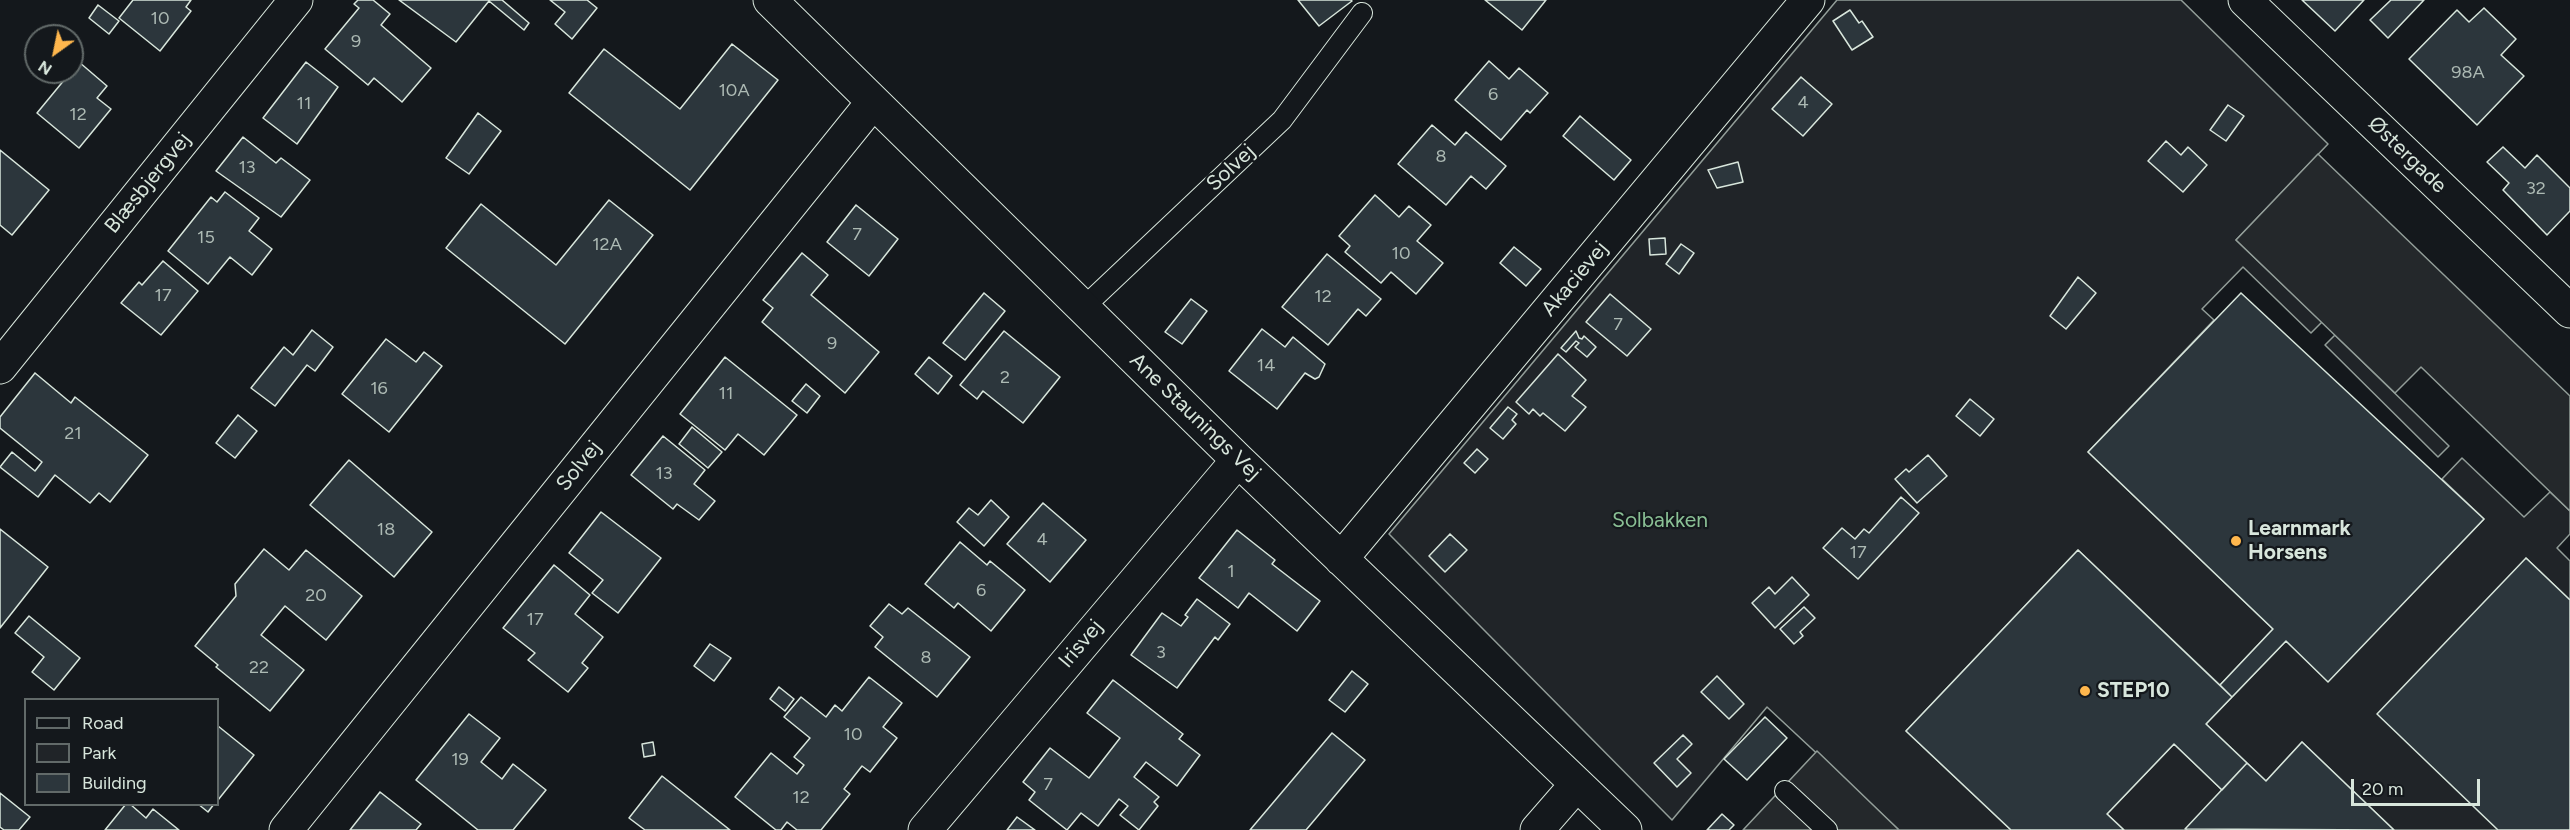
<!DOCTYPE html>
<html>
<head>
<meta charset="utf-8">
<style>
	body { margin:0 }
	#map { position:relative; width:2570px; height:830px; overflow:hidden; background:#14181c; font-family:Figtree,sans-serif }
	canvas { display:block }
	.legend { position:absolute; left:24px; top:698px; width:195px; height:108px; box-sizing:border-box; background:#14181c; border:2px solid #626a69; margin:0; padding:8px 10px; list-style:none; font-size:18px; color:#d8e6dc }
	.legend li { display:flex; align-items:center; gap:12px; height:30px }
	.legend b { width:30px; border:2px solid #626a69 }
	.north { position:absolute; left:24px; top:24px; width:60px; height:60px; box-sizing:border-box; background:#14181c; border:2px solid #626a69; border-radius:50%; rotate:213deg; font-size:16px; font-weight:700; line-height:24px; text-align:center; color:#d8e6dc }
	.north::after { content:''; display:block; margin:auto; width:21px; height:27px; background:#ffb74d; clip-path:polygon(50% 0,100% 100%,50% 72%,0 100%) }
	.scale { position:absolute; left:2351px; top:779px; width:129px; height:27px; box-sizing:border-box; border:3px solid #d8e6dc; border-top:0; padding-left:8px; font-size:18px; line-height:21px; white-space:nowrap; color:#d8e6dc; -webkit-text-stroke:4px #14181c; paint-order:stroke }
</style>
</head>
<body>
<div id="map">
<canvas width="2570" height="830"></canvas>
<ul class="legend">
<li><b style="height:8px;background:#14181c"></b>Road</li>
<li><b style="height:16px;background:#202428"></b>Park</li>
<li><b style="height:16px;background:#2c363c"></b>Building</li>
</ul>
<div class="north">N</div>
<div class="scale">20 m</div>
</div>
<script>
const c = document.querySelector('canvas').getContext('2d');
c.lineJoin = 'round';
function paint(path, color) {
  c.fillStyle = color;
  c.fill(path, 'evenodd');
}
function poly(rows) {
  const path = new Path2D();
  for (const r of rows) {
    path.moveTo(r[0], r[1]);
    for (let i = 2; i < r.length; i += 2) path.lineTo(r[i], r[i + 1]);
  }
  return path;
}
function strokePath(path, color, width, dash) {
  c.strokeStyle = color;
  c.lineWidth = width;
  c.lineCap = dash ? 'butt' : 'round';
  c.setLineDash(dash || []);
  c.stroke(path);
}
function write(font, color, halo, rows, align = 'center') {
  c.font = font + ' Figtree,sans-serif';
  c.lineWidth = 4.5;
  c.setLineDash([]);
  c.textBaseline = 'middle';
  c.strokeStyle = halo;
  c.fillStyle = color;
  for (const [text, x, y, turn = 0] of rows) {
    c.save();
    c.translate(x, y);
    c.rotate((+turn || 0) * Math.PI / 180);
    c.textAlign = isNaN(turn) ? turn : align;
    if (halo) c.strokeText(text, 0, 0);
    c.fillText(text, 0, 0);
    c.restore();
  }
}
const green = poly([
	[1837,0,2181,0,2328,144,2236,240,2322,322,2311,333,2243,267,2202,309,2214,320,2088,452,2273,629,2220,685,2078,550,1906,731,2011,830,1899,830,1767,707,1672,820,1389,534,1837,0],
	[2335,335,2449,446,2438,457,2325,345,2335,335],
	[2462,458,2524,517,2550,492,2570,511,2570,534,2557,548,2570,561,2570,600,2526,558,2498,830,2394,830,2302,742,2266,781,2206,724,2286,641,2328,681,2484,519,2442,479,2462,458],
	[2174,744,2222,790,2186,830,2124,830,2107,814,2174,744]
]);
paint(green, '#202428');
strokePath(green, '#939e99', 1.5);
const parking = poly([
	[2318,154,2570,396,2570,511,2421,367,2395,393,2236,240,2318,154],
	[1817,751,1899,830,1743,830,1817,751]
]);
paint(parking, '#24282b');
strokePath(parking, '#939e99', 1.5);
const building = poly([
	[133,0,191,0,186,7,191,11,160,51,119,18,133,0],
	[358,0,373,0,390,14,381,25,431,68,402,102,374,78,368,85,325,49,359,8,354,4,358,0],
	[399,0,502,0,529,23,524,30,489,1,456,42,399,0],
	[550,0,587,0,597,8,572,39,555,24,565,12,550,0],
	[1298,0,1351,0,1352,1,1319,26,1298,0],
	[1485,0,1546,0,1522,30,1485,0],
	[2302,0,2364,0,2335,31,2302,0],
	[2391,0,2424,0,2388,38,2370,20,2391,0],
	[98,5,119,21,109,34,89,18,98,5],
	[2484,8,2516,39,2501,55,2524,76,2477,125,2409,59,2457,10,2469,22,2484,8],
	[1850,10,1859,23,1862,21,1873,37,1852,50,1833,21,1850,10],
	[732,44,778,80,690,190,569,93,604,49,680,109,732,44],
	[1489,61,1509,79,1519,68,1548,93,1530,113,1527,110,1501,140,1455,100,1489,61],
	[79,62,107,86,97,98,111,109,79,148,37,113,79,62],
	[306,62,338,87,297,144,263,118,306,62],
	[1801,77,1832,104,1803,136,1772,109,1801,77],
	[2228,105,2244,116,2226,141,2210,130,2228,105],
	[478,113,501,131,469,174,446,158,478,113],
	[1580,116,1631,160,1614,180,1563,136,1580,116],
	[1432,125,1455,145,1466,132,1506,166,1486,189,1471,176,1446,205,1398,164,1432,125],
	[243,137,276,163,281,158,310,180,281,217,216,171,243,137],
	[2166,141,2181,155,2188,147,2207,165,2183,192,2148,161,2166,141],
	[2503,147,2525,168,2537,155,2570,188,2570,211,2547,235,2503,190,2509,183,2487,162,2503,147],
	[0,150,49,190,12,235,0,225,0,150],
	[1738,162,1743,182,1717,188,1708,170,1738,162],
	[225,192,259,218,249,231,272,249,252,275,230,257,208,284,168,251,211,197,217,202,225,192],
	[1375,195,1399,217,1409,206,1431,225,1417,241,1443,263,1416,294,1391,272,1381,283,1345,252,1350,246,1339,236,1375,195],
	[609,200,653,235,565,344,446,248,481,204,556,265,609,200],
	[856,205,898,239,869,276,827,242,856,205],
	[1665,238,1666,254,1650,255,1649,239,1665,238],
	[1681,244,1694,253,1679,274,1666,264,1681,244],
	[1514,247,1541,269,1526,286,1500,263,1514,247],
	[802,253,828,275,811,295,879,352,845,393,762,322,773,308,763,300,802,253],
	[1327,254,1381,299,1366,316,1358,309,1328,345,1282,307,1327,254],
	[163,261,198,291,161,335,121,303,139,282,142,285,163,261],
	[2078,277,2096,293,2066,329,2050,316,2078,277],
	[984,293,1005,311,965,360,943,343,984,293],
	[2241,293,2484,519,2328,682,2286,641,2232,697,2220,685,2273,629,2088,452,2241,293],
	[1610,294,1651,329,1627,356,1586,322,1610,294],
	[1191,299,1207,311,1182,344,1165,332,1191,299],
	[1262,329,1285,347,1293,337,1325,364,1319,377,1315,379,1305,373,1277,409,1229,371,1262,329],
	[312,330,333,347,315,371,307,365,275,406,251,388,284,347,293,355,312,330],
	[1004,331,1060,377,1023,423,983,391,977,399,960,385,1004,331],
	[1576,331,1579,338,1582,339,1584,336,1596,347,1587,357,1575,347,1579,343,1576,341,1566,352,1561,348,1576,331],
	[386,339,416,362,424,352,442,366,389,432,342,394,386,339],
	[1558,354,1586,380,1572,396,1586,407,1565,431,1543,413,1540,416,1533,409,1529,414,1516,402,1558,354],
	[725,357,797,415,764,455,738,434,725,450,680,414,725,357],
	[929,357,952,376,938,394,915,374,929,357],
	[35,373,71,403,75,397,148,455,110,502,99,493,90,503,55,475,38,497,0,467,12,452,35,471,42,462,0,428,0,417,35,373],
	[806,384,820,396,807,413,792,401,806,384],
	[1970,399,1994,419,1980,436,1956,416,1970,399],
	[1508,407,1517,414,1512,420,1516,424,1503,439,1490,428,1508,407],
	[238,415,257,431,235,458,216,443,238,415],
	[692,427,722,452,708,468,679,444,692,427],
	[663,436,705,470,694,484,715,501,699,520,677,504,673,509,631,475,663,436],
	[1477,449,1488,459,1475,473,1464,463,1477,449],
	[1928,455,1947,476,1917,503,1895,479,1906,469,1909,472,1928,455],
	[349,460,432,532,394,577,310,505,349,460],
	[1901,497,1919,513,1858,579,1823,548,1842,528,1855,539,1864,529,1869,533,1901,497],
	[991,500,1009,517,984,546,957,522,969,508,978,515,991,500],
	[1043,503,1086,540,1050,582,1007,544,1043,503],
	[601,512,661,558,618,613,592,593,603,580,569,553,601,512],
	[0,529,48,567,0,628,0,529],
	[1237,530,1275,560,1272,564,1320,601,1297,631,1249,593,1238,608,1199,578,1237,530],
	[1450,534,1467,550,1445,572,1429,556,1450,534],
	[960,542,987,565,990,561,1025,590,991,631,958,603,954,608,925,584,960,542],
	[264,549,289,570,306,550,362,596,326,640,285,606,261,635,304,670,270,711,216,667,218,665,195,646,236,596,235,584,264,549],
	[2078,550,2232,697,2206,724,2247,763,2222,790,2174,744,2107,814,2124,830,2011,830,1906,731,2078,550],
	[2526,558,2570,600,2570,830,2498,830,2377,714,2526,558],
	[554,565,590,595,575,614,603,637,582,663,588,668,568,692,528,660,535,653,503,628,554,565],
	[1792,577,1809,595,1775,628,1752,603,1769,587,1775,594,1792,577],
	[1197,599,1230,624,1218,640,1215,637,1177,688,1131,655,1162,613,1181,626,1188,617,1185,615,1197,599],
	[889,604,902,614,908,608,970,657,937,697,875,647,883,637,870,626,889,604],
	[1804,607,1815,618,1800,632,1803,636,1794,644,1780,629,1804,607],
	[29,616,80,658,54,690,32,672,44,657,15,633,29,616],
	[710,644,731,658,714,681,694,666,710,644],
	[1352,671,1368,684,1345,712,1329,700,1352,671],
	[1717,676,1744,704,1729,719,1701,692,1717,676],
	[869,677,902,703,883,727,897,738,870,772,862,766,844,789,850,794,821,830,797,830,787,822,781,830,776,830,735,797,771,753,797,774,804,765,794,757,810,738,784,717,801,697,826,717,835,705,842,711,869,677],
	[1113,680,1183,734,1179,739,1200,755,1177,786,1146,762,1134,777,1159,797,1154,802,1158,806,1139,830,1120,815,1128,806,1119,799,1098,826,1081,813,1067,830,1029,800,1035,792,1023,782,1050,748,1089,778,1120,738,1087,713,1113,680],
	[779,687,794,699,785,711,770,699,779,687],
	[469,714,500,738,481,762,502,779,513,764,546,790,513,830,478,830,416,780,469,714],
	[1765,717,1787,738,1747,780,1724,759,1765,717],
	[218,726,254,755,218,800,218,726],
	[1332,733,1365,760,1306,830,1250,830,1332,733],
	[1683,735,1692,744,1677,759,1691,773,1677,787,1654,763,1683,735],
	[653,742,655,755,644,757,642,744,653,742],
	[2302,742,2394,830,2185,829,2247,763,2266,781,2302,742],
	[662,776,730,830,645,830,629,818,662,776],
	[380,792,421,824,416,830,350,830,380,792],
	[0,793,30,817,19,830,4,830,0,827,0,793],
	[126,804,130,804,146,818,153,809,179,830,105,830,126,804],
	[198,804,214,804,208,812,198,804],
	[1722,814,1734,825,1729,830,1707,830,1722,814],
	[1017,817,1035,830,1007,830,1017,817]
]);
paint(building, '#2c363c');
strokePath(building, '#d8e6dc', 1.5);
const service = poly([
	[1083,308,1282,120,1362,13],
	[1785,791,1827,830]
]);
const minor = poly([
	[770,0,1238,460,1625,830],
	[2245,0,2570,311],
	[0,367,296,0],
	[1341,559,1808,0],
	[286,830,873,102],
	[925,830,1238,460],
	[1537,830,1577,784]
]);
strokePath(service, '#d8e6dc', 22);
strokePath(minor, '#d8e6dc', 35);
strokePath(service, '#14181c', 20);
strokePath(minor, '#14181c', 33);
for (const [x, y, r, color] of [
	[2236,541,6,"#ffb74d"],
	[2085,691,6,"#ffb74d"]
]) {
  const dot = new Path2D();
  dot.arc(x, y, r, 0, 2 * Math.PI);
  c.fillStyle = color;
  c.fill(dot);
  strokePath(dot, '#14181c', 2);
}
write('18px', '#adbab4', null, [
	["10",160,19],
	["9",356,42],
	["98A",2468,73],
	["10A",734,91],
	["6",1493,95],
	["4",1803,103],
	["11",304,104],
	["12",78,115],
	["8",1441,157],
	["13",247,168],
	["32",2536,189],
	["7",857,235],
	["15",206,238],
	["12A",607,245],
	["10",1401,254],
	["17",163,296],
	["12",1323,297],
	["7",1618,325],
	["9",832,344],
	["14",1266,366],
	["2",1005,378],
	["16",379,389],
	["11",726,394],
	["21",73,434],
	["13",664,474],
	["18",386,530],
	["4",1042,540],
	["17",1858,553],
	["1",1231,572],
	["6",981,591],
	["20",316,596],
	["17",535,620],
	["3",1161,653],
	["8",926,658],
	["22",259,668],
	["10",853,735],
	["19",460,760],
	["7",1048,785],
	["12",801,798]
]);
write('21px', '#d8e6dc', '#14181c', [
	["Østergade",2407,155,44],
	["Solvej",1231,168,-43],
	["Blæsbjergvej",148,183,-51],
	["Akacievej",1575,279,-50],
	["Ane Staunings Vej",1195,417,44],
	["Solvej",579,466,-51],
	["Irisvej",1081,644,-50]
]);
write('21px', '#8ac095', '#14181c', [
	["Solbakken",1660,521]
]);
write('bold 21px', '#d8e6dc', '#14181c', [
	["Learnmark",2248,529],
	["Horsens",2248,553],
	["STEP10",2097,691]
], 'left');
</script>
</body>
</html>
